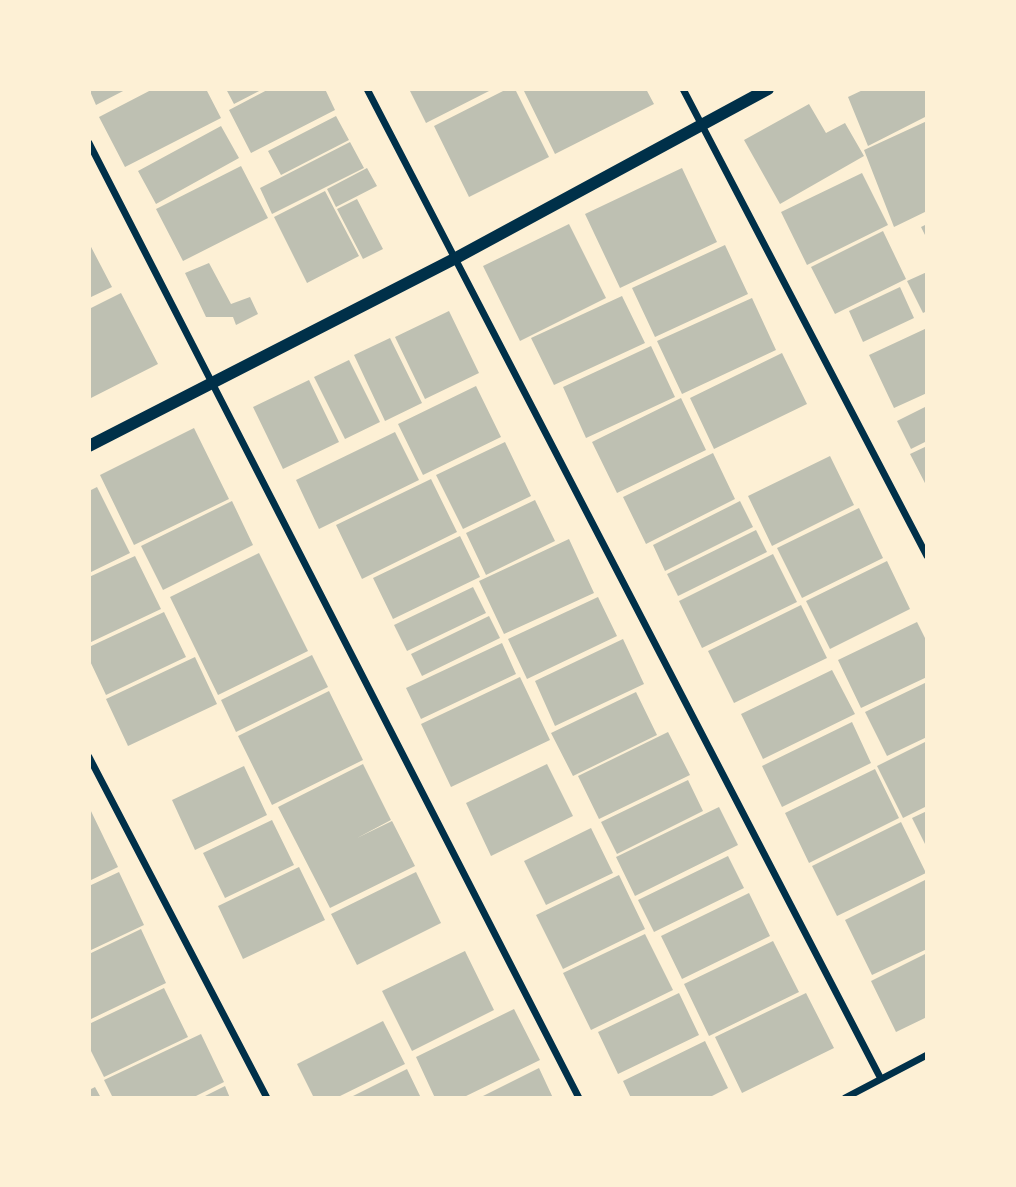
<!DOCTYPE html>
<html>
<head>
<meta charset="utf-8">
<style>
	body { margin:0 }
	#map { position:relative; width:1016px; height:1187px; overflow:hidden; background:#fdf0d5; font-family:"Roboto Condensed",sans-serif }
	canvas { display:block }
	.frame { position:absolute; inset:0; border:91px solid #fdf0d5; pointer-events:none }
</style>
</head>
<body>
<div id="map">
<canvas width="1016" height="1187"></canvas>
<div class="frame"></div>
</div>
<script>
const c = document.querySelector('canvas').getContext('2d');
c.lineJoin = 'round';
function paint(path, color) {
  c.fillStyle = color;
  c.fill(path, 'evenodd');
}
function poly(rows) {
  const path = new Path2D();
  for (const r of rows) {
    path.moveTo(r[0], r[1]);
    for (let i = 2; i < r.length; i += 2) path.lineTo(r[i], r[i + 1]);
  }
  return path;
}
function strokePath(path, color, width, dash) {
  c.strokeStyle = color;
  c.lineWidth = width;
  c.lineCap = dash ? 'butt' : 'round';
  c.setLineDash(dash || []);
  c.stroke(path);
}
paint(poly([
	[89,89,127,89,96,105],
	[153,89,206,89,221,118,125,167,99,117],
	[226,89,263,89,234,104],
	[269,89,325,89,335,110,251,153,229,110],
	[409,89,493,89,426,123],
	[507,89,515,89,549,157,469,197,434,126],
	[523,89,646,89,654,104,555,154],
	[865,89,927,89,927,116,868,146,848,97],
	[809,104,826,133,845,123,864,156,780,204,744,140],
	[336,116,349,140,281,175,268,151],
	[927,121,927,211,894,227,864,150],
	[221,126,239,158,156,204,138,171],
	[350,142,364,168,272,214,260,188],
	[241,166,268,218,183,261,156,209],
	[367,168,377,186,336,207,327,189],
	[682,168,717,242,620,288,585,214],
	[862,173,888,225,807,265,781,212],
	[325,191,359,256,307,283,274,217],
	[357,199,383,249,363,259,337,209],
	[569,224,606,298,520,341,483,266],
	[927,224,927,239,921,227],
	[883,231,906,279,835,314,811,267],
	[89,243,112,287,89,298],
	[725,245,748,294,655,337,632,288],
	[209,263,231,304,250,297,258,314,236,325,233,317,206,317,185,273],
	[927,272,927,311,923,313,907,281],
	[900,287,914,318,863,342,849,311],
	[121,293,158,364,89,399,89,309],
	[622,296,645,343,554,385,531,338],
	[752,298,776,350,682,394,657,341],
	[449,311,479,373,425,399,395,337],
	[927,328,927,393,894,408,869,355],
	[390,338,422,403,385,421,354,355],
	[651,346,675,397,586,438,563,387],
	[782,353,807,404,714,449,690,398],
	[349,360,380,422,345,439,314,377],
	[309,380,339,442,283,469,253,407],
	[476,386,501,437,423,475,398,424],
	[681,398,706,450,617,493,592,442],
	[927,406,927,441,911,449,897,421],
	[194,428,229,499,134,545,100,475],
	[395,432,419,480,319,529,296,480],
	[505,442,531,496,463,529,436,475],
	[927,446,927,487,910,454],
	[713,453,735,499,646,544,623,497],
	[830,456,854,505,772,546,748,496],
	[431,479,457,532,362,579,336,525],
	[97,487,130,553,89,573,89,491],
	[535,500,555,541,486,575,466,533],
	[232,501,253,545,163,590,141,546],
	[740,501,753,527,665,571,653,545],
	[859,508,883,558,802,598,777,548],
	[756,530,767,552,678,596,667,574],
	[460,536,480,577,393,619,373,578],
	[569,539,594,593,504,634,479,581],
	[259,553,308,651,218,695,170,597],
	[773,554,797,602,702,648,679,601],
	[135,556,161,609,89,643,89,577],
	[887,561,910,609,830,649,806,601],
	[473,587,486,613,407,651,394,625],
	[598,597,617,636,527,679,508,639],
	[801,605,827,658,734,703,708,651],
	[164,612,186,657,106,695,89,659,89,647],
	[489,616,500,638,422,676,411,654],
	[917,622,927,642,927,677,861,708,838,660],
	[623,639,644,684,555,726,535,681],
	[502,643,516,674,421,719,406,688],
	[312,655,328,687,236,732,221,700],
	[195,657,217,704,128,746,106,699],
	[832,670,855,714,763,759,741,714],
	[520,677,550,740,451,787,421,724],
	[927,682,927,737,887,756,865,712],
	[329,691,363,760,272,805,238,736],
	[636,692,657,735,573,776,551,733],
	[852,722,871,763,782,807,762,766],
	[668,732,690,775,599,819,578,776],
	[927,741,927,806,903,818,877,766],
	[363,764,391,820,357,838,392,821,415,866,330,908,278,807],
	[547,764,573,816,491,856,466,803],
	[244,766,267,815,195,850,172,800],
	[875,769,899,818,809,863,785,813],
	[688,780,703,811,617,854,601,822],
	[89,807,118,867,89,881],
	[719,807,738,845,635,896,616,857],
	[927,811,927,848,912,818],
	[272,820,294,865,225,898,203,853],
	[901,822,926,873,837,916,812,866],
	[591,828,613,873,546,905,524,861],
	[728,856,744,888,654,932,638,900],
	[299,867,325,920,243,959,218,906],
	[119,872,144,925,89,951,89,886],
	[416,872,441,923,357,965,331,914],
	[619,875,645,929,563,969,536,915],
	[927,879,927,949,872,975,845,920],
	[749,893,770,936,682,979,661,936],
	[141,929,166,983,89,1020,89,954],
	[645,934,673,990,591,1030,563,973],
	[773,941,799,992,709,1036,684,984],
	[465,951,494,1010,412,1051,382,991],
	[927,953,927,1017,896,1032,871,981],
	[164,988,188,1037,104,1077,89,1047,89,1024],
	[679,993,699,1035,618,1074,598,1032],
	[806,993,834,1048,742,1093,715,1037],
	[514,1009,540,1060,462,1098,435,1098,416,1057],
	[383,1021,405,1064,336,1098,314,1098,297,1064],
	[201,1034,224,1082,192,1098,113,1098,104,1080],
	[705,1041,728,1088,708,1098,631,1098,623,1081],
	[539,1068,553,1098,479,1098],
	[407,1069,421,1098,349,1098],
	[225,1086,230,1098,201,1098],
	[95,1087,101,1098,89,1098,89,1090]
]), '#bec0b2');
strokePath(poly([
	[367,89,881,1079],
	[683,89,927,556],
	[89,143,579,1098],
	[89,757,267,1098],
	[845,1098,927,1055]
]), '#003049', 7);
strokePath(poly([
	[89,446,456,258,768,89]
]), '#003049', 12);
</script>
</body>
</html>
